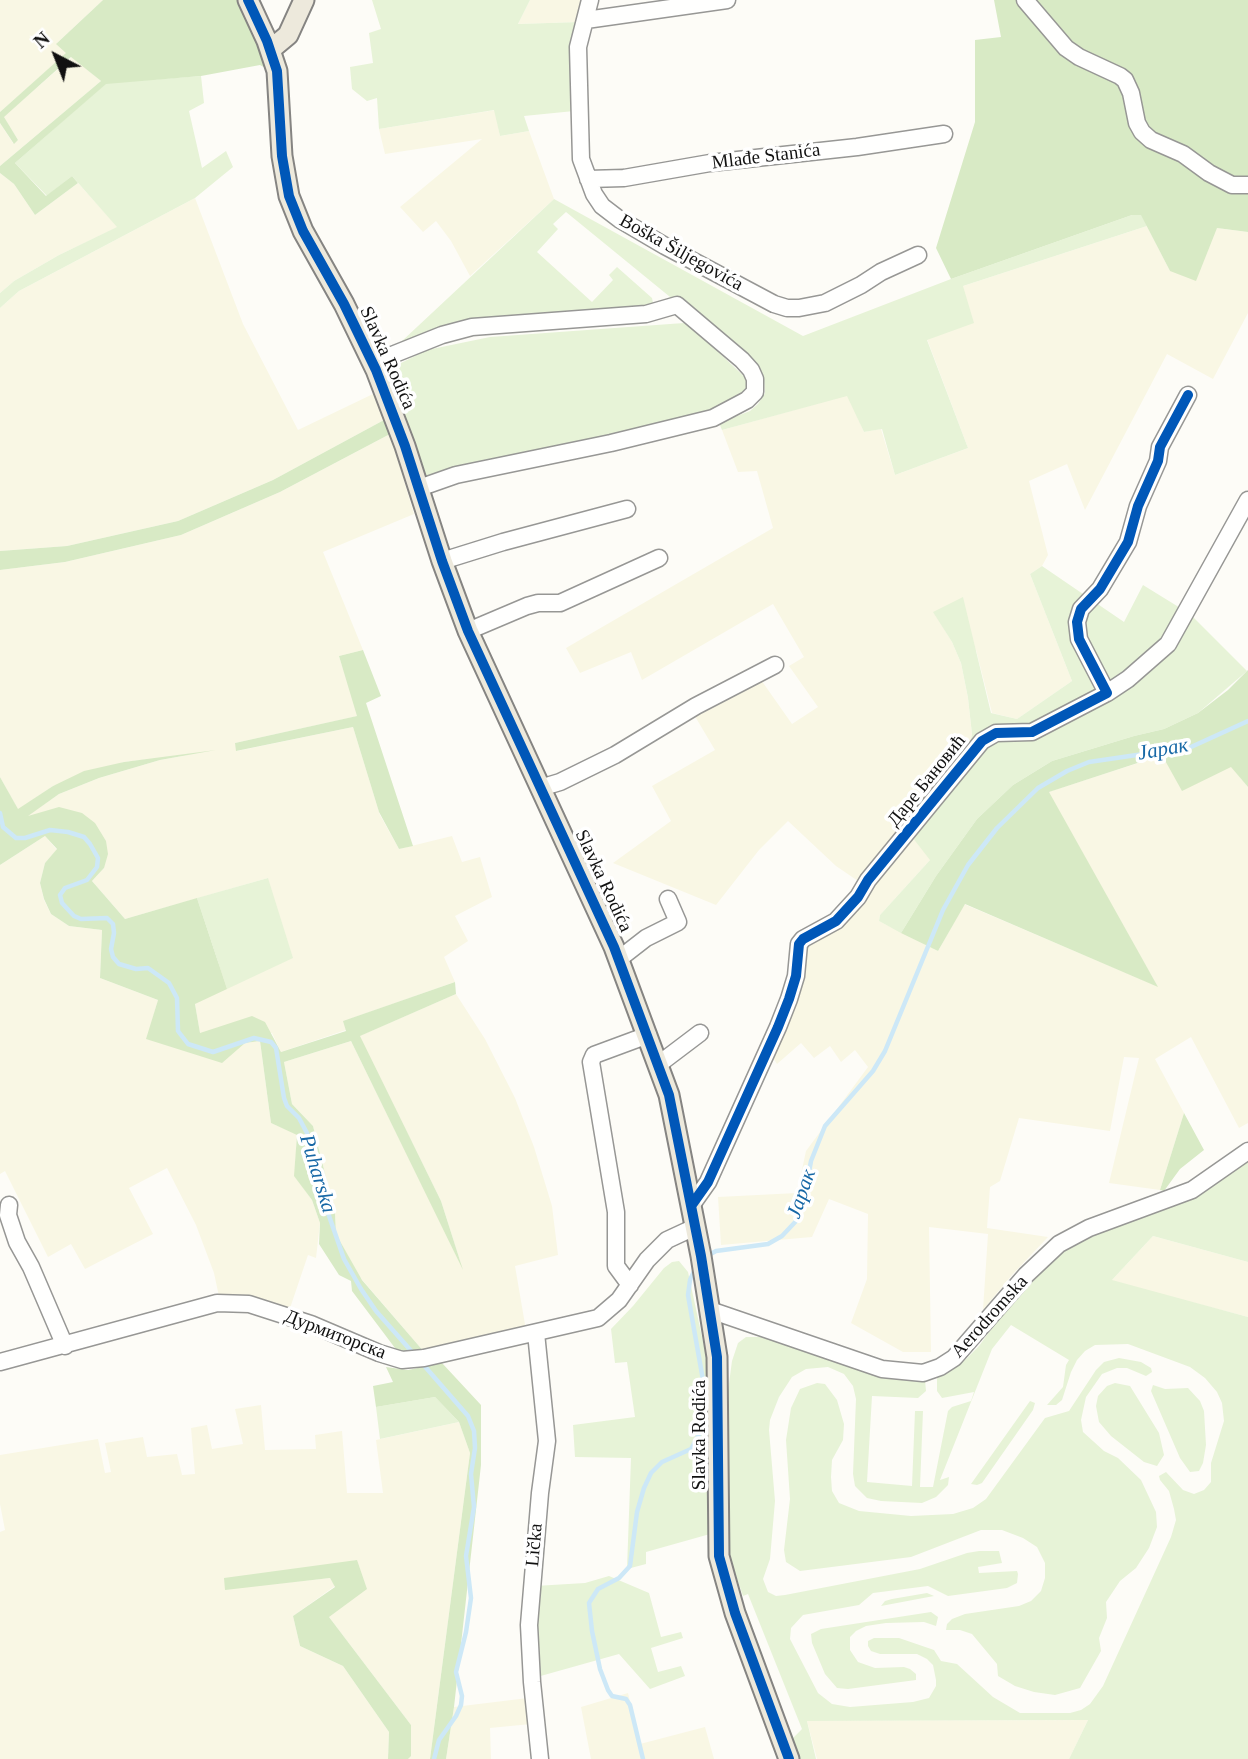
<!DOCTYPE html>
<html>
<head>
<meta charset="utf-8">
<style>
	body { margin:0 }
	#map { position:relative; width:1248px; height:1759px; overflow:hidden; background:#fdfcf7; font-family:"Times New Roman",serif }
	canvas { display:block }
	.north { position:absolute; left:21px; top:21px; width:70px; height:70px; -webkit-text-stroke:5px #fff; paint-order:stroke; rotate:318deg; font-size:19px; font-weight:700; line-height:28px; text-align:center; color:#111 }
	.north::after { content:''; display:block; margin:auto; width:24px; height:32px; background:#111; clip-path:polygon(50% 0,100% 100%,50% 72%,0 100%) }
</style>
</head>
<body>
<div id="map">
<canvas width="1248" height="1759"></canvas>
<div class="north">N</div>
</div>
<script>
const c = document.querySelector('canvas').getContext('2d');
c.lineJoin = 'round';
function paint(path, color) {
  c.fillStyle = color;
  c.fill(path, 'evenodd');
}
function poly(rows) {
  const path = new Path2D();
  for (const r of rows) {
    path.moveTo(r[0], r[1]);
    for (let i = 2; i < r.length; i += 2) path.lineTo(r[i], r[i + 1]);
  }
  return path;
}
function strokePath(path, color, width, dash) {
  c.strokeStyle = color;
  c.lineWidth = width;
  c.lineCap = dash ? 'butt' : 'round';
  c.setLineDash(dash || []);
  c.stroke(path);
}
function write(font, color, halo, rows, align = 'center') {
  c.font = font + ' "Times New Roman",serif';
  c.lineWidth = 7;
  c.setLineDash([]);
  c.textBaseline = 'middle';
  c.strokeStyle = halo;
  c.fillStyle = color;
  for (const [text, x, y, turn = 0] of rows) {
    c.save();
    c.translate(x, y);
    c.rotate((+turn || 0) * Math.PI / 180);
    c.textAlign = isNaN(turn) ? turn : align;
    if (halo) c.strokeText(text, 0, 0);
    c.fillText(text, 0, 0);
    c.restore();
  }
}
paint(poly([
	[0,0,103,0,57,43,67,53,0,112],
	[530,0,584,0,579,22,518,24],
	[72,57,101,81,0,166,0,123,13,143,18,140,3,117],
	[495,110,500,136,529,131,554,199,470,276,451,241,436,221,423,232,400,207,482,139,385,154,379,129],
	[0,173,14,184,35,215,78,183,118,227,59,255,14,281,0,293],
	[195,198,243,324,298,430,373,394,384,420,273,480,178,521,67,546,0,551,0,308,19,291],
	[1147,226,1170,271,1217,228,1248,232,1248,313,1213,379,1167,354,1085,510,1067,464,1029,481,1048,555,1042,566,1030,574,1072,681,1017,719,992,713,976,650,934,612,952,642,961,663,968,698,972,734,968,754,930,860,880,915,879,921,938,951,964,904,1157,986,1048,792,1163,755,1231,766,1248,787,1248,1123,1239,1128,1191,1037,1155,1059,1184,1113,1160,1190,1109,1183,1139,1058,1124,1057,1110,1131,1019,1118,1000,1181,990,1187,987,1228,1048,1237,1012,1275,983,1310,988,1234,929,1227,931,1352,903,1352,851,1323,867,1279,868,1214,829,1199,812,1237,721,1245,718,1197,797,1193,806,1151,868,1067,855,1050,841,1062,830,1046,814,1058,801,1043,777,1064,770,1053,804,947,844,924,865,902,875,886,861,883,836,866,788,821,759,850,716,905,613,863,671,821,652,786,715,750,693,713,759,677,792,724,818,707,789,666,804,657,773,604,642,680,631,652,580,673,566,648,773,528,757,471,738,472,722,430,848,395,864,432,881,429,895,475,968,448,927,339,963,286],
	[390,434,414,514,323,552,363,650,339,656,358,716,235,743,237,751,353,727,380,815,399,849,452,836,462,862,480,857,492,897,455,916,468,941,444,957,455,982,344,1021,346,1030,281,1052,272,1033,200,1034,195,1004,268,878,125,919,92,881,104,868,24,818,59,794,99,778,160,760,188,755,124,762,53,786,18,810,0,777,0,570,65,562,181,535,280,492],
	[45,836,57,850,45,863,40,883,44,900,51,914,69,926,102,930,100,978,158,1000,147,1039,245,1043,260,1041,271,1123,297,1134,295,1176,312,1200,320,1223,316,1258,308,1255,287,1317,220,1301,214,1273,196,1225,167,1168,129,1188,153,1234,85,1269,71,1244,48,1257,5,1171,0,1174,0,865],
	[456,994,485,1039,515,1098,534,1147,552,1206,558,1255,515,1266,527,1336,425,1353,359,1276,336,1234,335,1213,313,1126,292,1104,284,1062,351,1041,461,1264,441,1201,359,1036],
	[1153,1236,1248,1262,1248,1317,1111,1281],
	[261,1405,265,1450,316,1449,315,1435,342,1431,347,1493,383,1493,376,1440,459,1422,470,1453,430,1759,408,1759,411,1755,411,1725,329,1617,357,1560,225,1589,330,1578,335,1586,293,1616,300,1646,343,1666,389,1732,388,1759,0,1759,0,1532,5,1530,0,1504,0,1455,98,1439,105,1473,111,1472,105,1443,143,1437,147,1457,177,1454,182,1475,195,1474,191,1428,207,1425,212,1449,243,1444,235,1409],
	[628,1693,640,1744,705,1727,714,1759,591,1759,581,1707],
	[528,1698,531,1724,490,1728,491,1759,446,1759,454,1707],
	[1088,1720,1069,1759,817,1759,807,1721]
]), '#f9f7e4');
paint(poly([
	[372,0,530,0,518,24,579,22,574,111,524,116,529,131,500,136,494,110,379,129,377,98,367,101,352,89,350,67,373,63,369,33,381,29],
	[201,76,204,103,189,111,202,168,226,151,233,167,195,198,19,291,0,308,0,293,14,281,59,255,117,227,72,176,47,196,15,163,106,83],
	[554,199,803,336,951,279,1132,215,1142,215,1147,226,963,286,974,323,927,340,968,448,895,475,882,429,864,432,847,396,722,430,719,423,750,411,758,404,765,393,764,380,757,368,566,212,553,224,558,229,537,252,592,302,613,280,609,275,617,267,652,298,653,303,651,307,522,321,387,355],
	[684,323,696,331,749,381,746,402,428,483,387,370,427,350,490,337],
	[1042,566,1124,622,1143,585,1190,614,1247,671,1198,713,1164,729,1134,736,1052,761,1013,785,977,819,936,876,901,933,879,921,880,915,930,860,909,833,968,754,972,734,968,698,961,663,952,642,933,612,963,597,991,713,1017,719,1072,681,1030,574],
	[268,878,293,958,227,989,197,898],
	[1248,1158,1248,1262,1153,1236,1112,1280,1248,1317,1248,1759,1069,1759,1088,1720,807,1721,816,1759,800,1759,793,1738,802,1729,748,1594,743,1596,729,1555,726,1406,732,1361,738,1343,746,1337,761,1337,889,1378,925,1380,926,1391,918,1398,872,1396,867,1482,912,1486,915,1411,923,1411,920,1487,933,1487,948,1411,952,1407,971,1401,974,1392,942,1398,937,1391,937,1378,966,1359,979,1346,1016,1295,1062,1249],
	[1011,1325,1069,1360,1066,1365,1063,1387,1047,1405,1056,1405,1062,1400,1071,1372,1077,1360,1085,1351,1095,1345,1128,1344,1190,1367,1205,1378,1217,1392,1222,1403,1224,1421,1211,1463,1211,1482,1204,1490,1194,1494,1183,1490,1166,1472,1159,1476,1160,1480,1169,1491,1174,1509,1176,1520,1171,1537,1103,1686,1090,1704,1081,1710,1070,1713,1020,1713,993,1697,957,1664,941,1661,934,1650,899,1638,874,1638,868,1641,868,1646,871,1651,880,1654,917,1654,927,1659,933,1665,936,1680,936,1686,929,1698,913,1702,850,1707,832,1704,818,1693,790,1639,791,1628,803,1615,859,1605,873,1593,928,1586,948,1596,1007,1588,1017,1583,1018,1574,1017,1571,979,1573,978,1567,1002,1563,999,1551,979,1551,967,1553,920,1569,785,1595,776,1596,768,1592,763,1579,770,1559,775,1501,769,1430,770,1420,779,1397,792,1377,806,1369,828,1367,844,1374,853,1386,856,1399,853,1474,855,1486,867,1498,881,1501,922,1503,936,1497,948,1485,949,1477,940,1480,992,1349],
	[679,1261,688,1272,707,1360,710,1403,710,1470,707,1509,710,1534,646,1552,646,1564,627,1569,631,1458,575,1457,573,1425,635,1417,627,1362,615,1363,611,1329,633,1306,664,1268,672,1262],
	[1119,1358,1141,1362,1151,1368,1152,1372,1146,1376,1127,1368,1117,1368,1102,1374,1086,1397,1081,1420,1083,1432,1104,1451,1118,1458,1141,1480,1156,1512,1157,1527,1149,1548,1136,1568,1120,1581,1106,1602,1107,1618,1099,1638,1101,1651,1080,1688,1055,1695,1034,1692,1015,1686,998,1676,997,1664,972,1634,960,1630,946,1630,947,1624,952,1619,965,1614,1019,1606,1031,1601,1041,1591,1045,1578,1045,1563,1037,1547,1023,1538,1002,1530,981,1530,911,1557,800,1571,786,1562,784,1550,790,1499,786,1440,791,1408,800,1389,817,1383,825,1384,837,1400,844,1424,843,1440,832,1460,831,1477,832,1491,839,1503,859,1511,911,1516,953,1514,973,1508,986,1499,1045,1418,1069,1411,1096,1370,1104,1362],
	[1115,1383,1130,1386,1159,1433,1164,1455,1157,1466,1144,1462,1111,1436,1099,1422,1096,1406,1098,1396,1107,1386],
	[1153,1385,1165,1389,1188,1388,1200,1401,1204,1411,1206,1445,1203,1463,1199,1471,1190,1472,1180,1458,1151,1391],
	[435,1397,459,1422,380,1439,376,1407],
	[1030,1401,1035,1403,1033,1410,982,1483,977,1485,971,1484],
	[609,1576,649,1593,661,1637,681,1632,683,1638,651,1648,658,1672,681,1666,685,1676,650,1689,619,1654,537,1677,535,1586,585,1583],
	[927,1593,934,1596,881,1606,885,1601,892,1599],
	[931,1612,938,1617,936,1626,924,1622,886,1623,866,1626,856,1631,850,1637,850,1650,858,1662,875,1668,904,1667,910,1669,916,1674,916,1680,848,1689,837,1688,825,1674,812,1643,811,1634,821,1629]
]), '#e7f3d7');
paint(poly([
	[103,0,239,0,269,70,260,65,201,76,106,84,15,163,46,196,72,176,78,183,35,215,14,184,0,173,0,166,101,81,71,57,4,117,18,140,14,144,0,123,0,112,66,53,56,44],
	[994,0,1248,0,1248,232,1217,228,1196,281,1170,271,1141,215,1132,215,951,279,936,248,975,122,975,40,1001,37],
	[384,420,390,434,280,492,181,535,65,562,0,570,0,551,67,546,178,521,273,480],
	[363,650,381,696,366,703,413,846,399,849,379,812,353,727,236,751,235,743,357,716,339,656],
	[1248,670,1248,787,1231,767,1182,791,1162,755,1049,792,1158,987,965,904,938,951,901,933,936,876,977,819,1013,785,1052,761,1134,736,1164,729,1198,713,1228,690],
	[216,750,160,760,99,778,59,794,28,816,59,807,82,813,95,823,106,841,108,854,104,868,92,881,125,919,197,898,227,989,195,1004,200,1033,252,1016,265,1022,281,1052,346,1031,343,1021,455,982,456,994,360,1036,441,1201,463,1270,351,1041,284,1062,292,1104,313,1126,335,1213,336,1234,362,1280,425,1353,401,1356,352,1291,351,1281,339,1275,319,1244,320,1223,312,1200,294,1176,297,1135,271,1123,260,1041,245,1043,222,1063,146,1039,158,1000,100,978,102,930,69,926,51,914,44,899,40,883,45,863,57,849,45,836,0,865,0,777,18,809,53,786,84,771,124,762],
	[1184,1113,1204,1150,1180,1169,1164,1191,1160,1190],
	[442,1363,481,1405,481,1465,454,1707,446,1759,430,1759,470,1453,459,1422,435,1397,376,1407,373,1386,393,1382,386,1367,408,1370],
	[357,1560,367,1589,329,1617,411,1725,411,1756,408,1759,388,1759,389,1732,343,1666,300,1646,293,1616,335,1587,330,1578,225,1590,224,1578]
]), '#d8eac5');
strokePath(poly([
	[0,813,3,827,16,838,25,838,50,830,68,832,84,837,90,844,98,858,97,867,87,880,65,888,60,895,62,903,74,916,81,919,107,918,113,924,114,933,111,949,113,957,119,964,136,969,148,968,169,983,177,998,178,1031,188,1044,213,1052,254,1038,271,1042,276,1048,284,1098,287,1106,299,1118,307,1133,319,1187,344,1259,361,1289,376,1311,413,1353],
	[707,1256,716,1251,768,1244,782,1236,798,1219,803,1205,811,1161,825,1126,873,1071,885,1051,943,910,968,865,997,828,1038,788,1067,771,1089,762,1191,747,1248,721],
	[421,1362,468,1416,474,1431,475,1448,471,1474,474,1507,466,1556,471,1598,466,1632,456,1672,462,1696,461,1705,456,1716,439,1740,434,1759],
	[643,1759,630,1705,626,1699,612,1696,608,1690,600,1669,592,1631,589,1603,598,1589,619,1578,630,1566,637,1512,644,1488,651,1473,662,1462,691,1449,702,1429,703,1380,688,1295,690,1280,696,1267]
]), '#cde8f7', 4.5);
const minor = poly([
	[590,0,578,47,581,159,594,194,602,206,619,219,665,246,774,304,787,308,799,308,825,303,861,285,881,272,918,255],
	[1025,0,1066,48,1079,57,1120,76,1125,80,1131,93,1137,123,1142,132,1151,140,1183,154,1209,173,1232,185,1248,185],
	[586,20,727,0],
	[588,179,624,178,710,163,857,147,944,134],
	[372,363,442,335,472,327,646,314,677,305,742,360,751,370,755,379,755,392,747,400,713,418,611,443,456,475,419,488],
	[442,561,503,542,627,509],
	[468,631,527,606,538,603,560,603,659,558],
	[1107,693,1128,679,1168,644,1248,500],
	[540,788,560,782,615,755,696,706,775,665],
	[619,959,646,938,678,922,668,899],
	[659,1064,700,1033],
	[9,1205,8,1215,17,1242,31,1267,65,1346],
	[691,1206,708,1182,778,1027,789,999,796,976,799,944,803,939,836,921,858,897,868,880,982,741,996,733,1032,732,1107,693,1079,639,1077,622,1081,609,1100,589,1128,542,1138,506,1158,461,1160,447,1188,395],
	[630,1285,616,1266,616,1212,591,1062,594,1055,648,1035],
	[710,1310,882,1369,923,1373,940,1367,954,1358,1026,1275,1059,1244,1089,1228,1192,1190,1248,1151],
	[536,1333,547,1441,540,1493,529,1625,532,1682,540,1759],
	[0,1362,217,1303,249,1304,311,1324,379,1353,402,1360,424,1358,598,1318,619,1300,647,1260,667,1240,695,1227]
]);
const major = poly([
	[248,0,267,41,277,71,282,156,289,196,303,231,344,304,376,370,405,446,442,561,468,631,614,947,669,1095,701,1256,717,1357,719,1556,735,1613,789,1759],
	[270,50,288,35,304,0]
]);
strokePath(minor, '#979795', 19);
strokePath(major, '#858482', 23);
strokePath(minor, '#fffffe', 16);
strokePath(major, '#ede9dc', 19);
strokePath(poly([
	[248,0,267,41,277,71,282,156,289,196,303,231,344,304,376,370,405,446,442,561,468,631,614,947,669,1095,701,1256,717,1357,719,1556,735,1613,789,1759],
	[691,1206,708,1182,778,1027,789,999,796,976,799,944,803,939,836,921,858,897,868,880,982,741,996,733,1032,732,1107,693,1079,639,1077,622,1081,609,1100,589,1128,542,1138,506,1158,461,1160,447,1188,395]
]), '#0057b8', 10);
write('19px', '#111', '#fff', [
	["Mlađe Stanića",766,157,-7],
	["Boška Šiljegovića",681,253,29],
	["Slavka Rodića",387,358,66],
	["Даре Бановић",927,781,-51],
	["Slavka Rodića",603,881,65],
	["Aerodromska",990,1317,-48],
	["Дурмиторска",335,1335,21],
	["Slavka Rodića",700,1435,-90],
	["Lička",535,1545,-85]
]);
write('italic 21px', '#1768a6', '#fff', [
	["Јарак",1163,750,-10],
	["Puharska",317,1174,73],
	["Јарак",802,1194,-71]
]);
</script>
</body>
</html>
